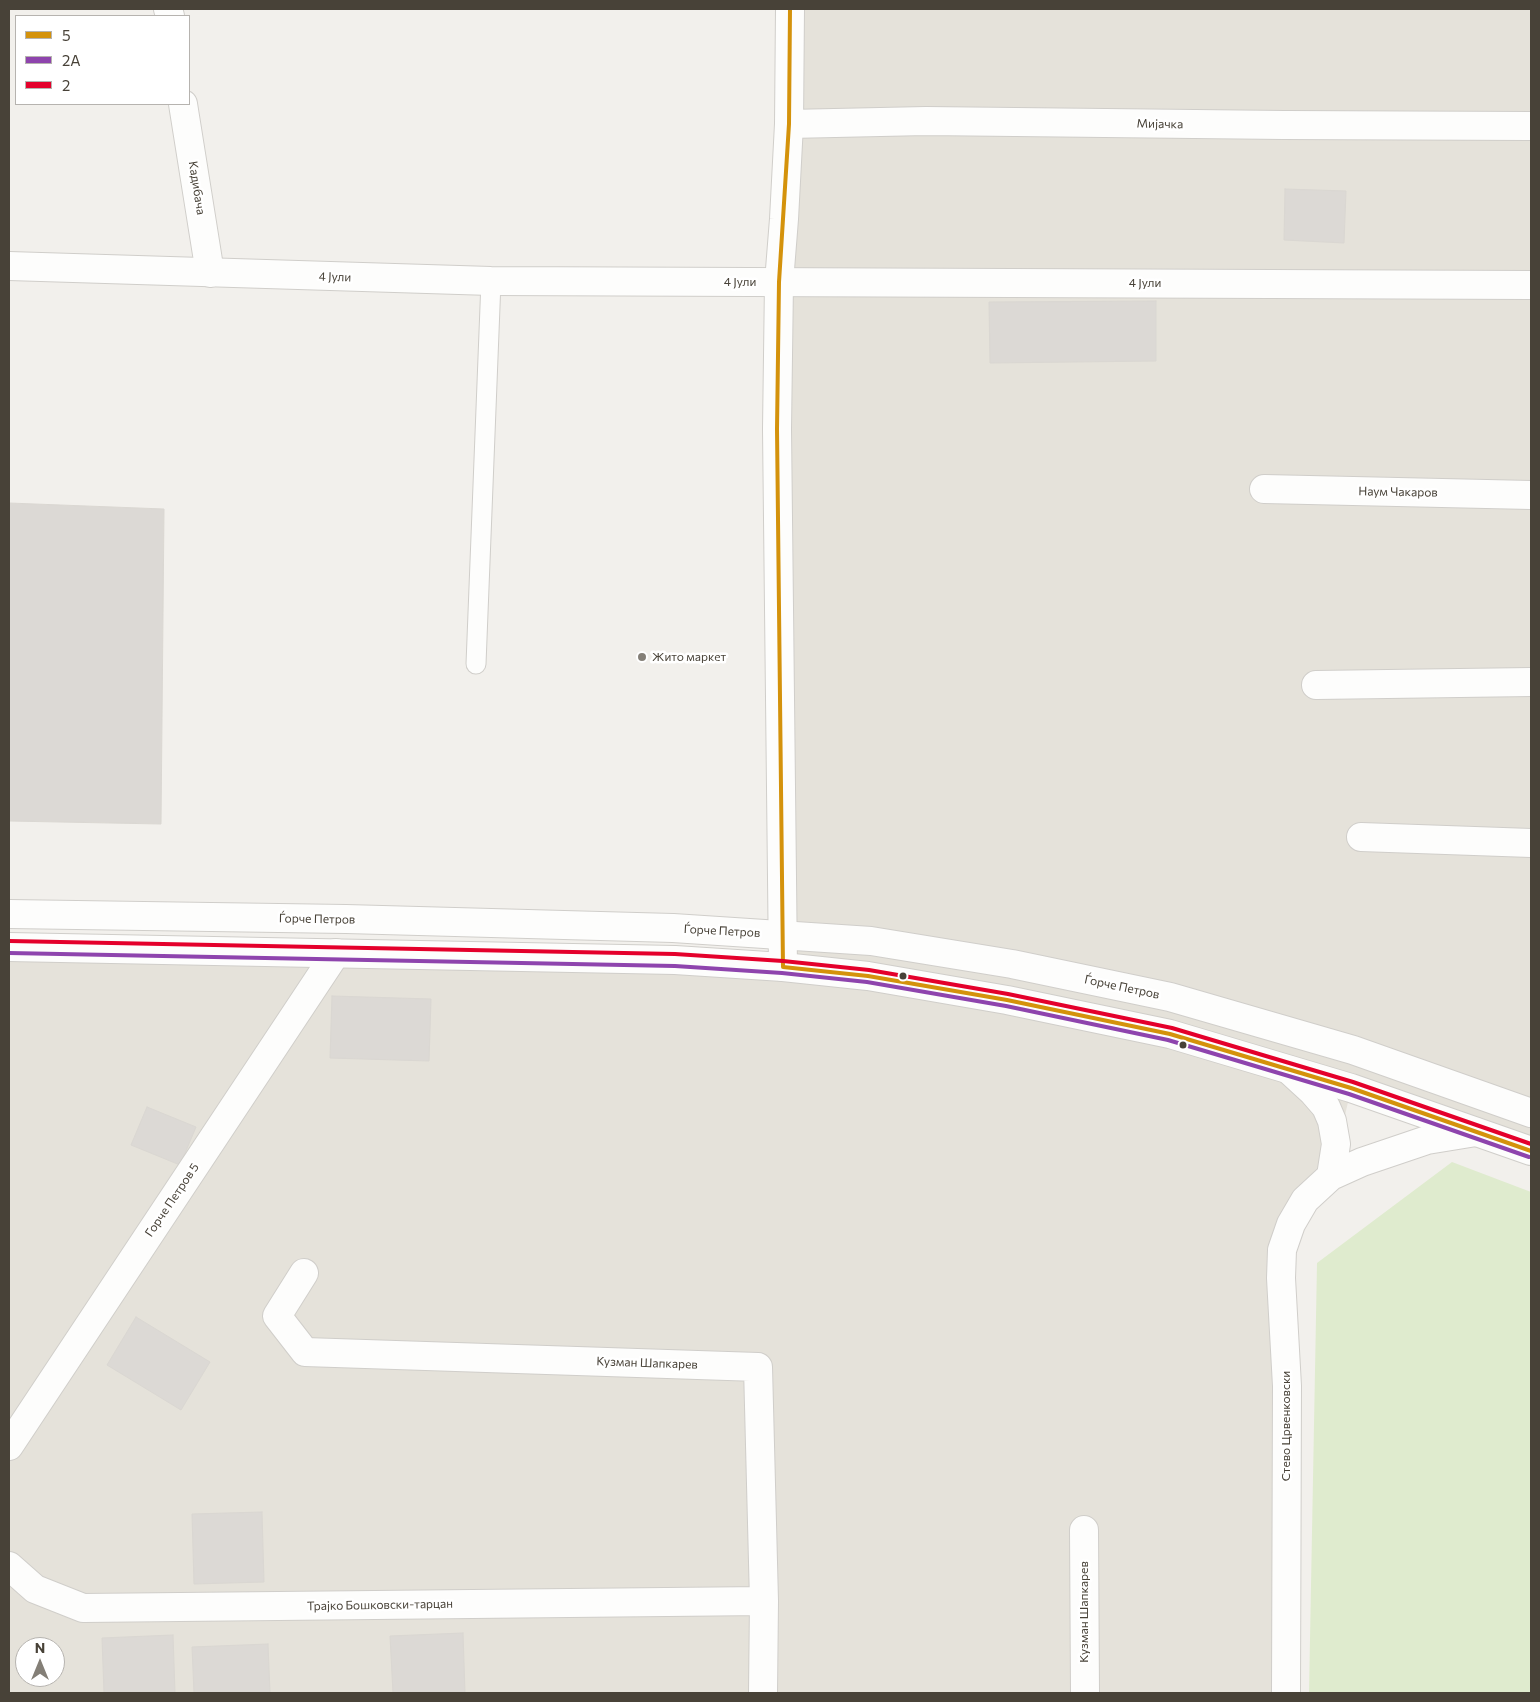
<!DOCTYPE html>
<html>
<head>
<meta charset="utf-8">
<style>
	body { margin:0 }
	#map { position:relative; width:1540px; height:1702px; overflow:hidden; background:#f2f0ec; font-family:Commissioner,sans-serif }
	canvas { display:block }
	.frame { position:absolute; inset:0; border:10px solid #484238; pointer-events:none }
	.legend { position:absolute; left:15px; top:15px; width:175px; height:90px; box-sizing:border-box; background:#fff; border:1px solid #b6b3af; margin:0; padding:6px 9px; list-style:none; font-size:15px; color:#484238 }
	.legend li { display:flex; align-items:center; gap:10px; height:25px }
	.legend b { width:25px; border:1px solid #b6b3af }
	.north { position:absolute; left:15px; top:1637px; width:50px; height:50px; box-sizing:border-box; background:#fff; border:1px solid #b6b3af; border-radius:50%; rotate:0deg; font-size:14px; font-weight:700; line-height:20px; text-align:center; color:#484238 }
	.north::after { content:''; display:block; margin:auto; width:18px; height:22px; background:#847f77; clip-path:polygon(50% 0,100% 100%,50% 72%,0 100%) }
</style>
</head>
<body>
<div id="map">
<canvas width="1540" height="1702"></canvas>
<div class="frame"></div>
<ul class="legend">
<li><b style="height:6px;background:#d4920b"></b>5</li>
<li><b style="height:6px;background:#8e44ad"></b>2A</li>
<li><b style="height:6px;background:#e4002b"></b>2</li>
</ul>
<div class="north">N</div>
</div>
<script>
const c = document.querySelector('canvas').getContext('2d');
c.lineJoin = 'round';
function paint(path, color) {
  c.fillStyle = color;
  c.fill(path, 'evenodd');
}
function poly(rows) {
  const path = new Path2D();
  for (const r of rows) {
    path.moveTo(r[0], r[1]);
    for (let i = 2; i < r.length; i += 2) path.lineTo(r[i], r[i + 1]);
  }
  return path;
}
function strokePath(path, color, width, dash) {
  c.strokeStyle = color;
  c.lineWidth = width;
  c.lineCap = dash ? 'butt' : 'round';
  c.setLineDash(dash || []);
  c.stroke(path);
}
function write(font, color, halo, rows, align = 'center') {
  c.font = font + ' Commissioner,sans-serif';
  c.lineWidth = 5;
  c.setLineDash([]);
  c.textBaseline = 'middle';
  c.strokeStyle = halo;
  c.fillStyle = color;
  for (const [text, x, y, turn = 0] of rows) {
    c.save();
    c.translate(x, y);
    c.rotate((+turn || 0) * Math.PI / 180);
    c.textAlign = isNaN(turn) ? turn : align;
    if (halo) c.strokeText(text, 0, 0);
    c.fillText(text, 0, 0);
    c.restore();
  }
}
paint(poly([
	[790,9,1531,9,1531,1151,1351,1089,1331,1176,1291,1224,1285,1693,9,1693,9,947,782,967],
	[25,1647,55,1647,55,1677,25,1677]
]), '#e5e2da');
paint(poly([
	[1452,1162,1531,1192,1531,1693,1309,1693,1317,1263]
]), '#dfebce');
const building = poly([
	[1285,189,1346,191,1344,243,1284,240,1285,189],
	[1156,301,1156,361,990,363,989,302,1156,301],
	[9,503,164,509,161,824,9,821,9,503],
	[332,996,431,999,429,1061,330,1058,332,996],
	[147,1107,196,1127,180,1165,131,1145,147,1107],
	[136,1317,210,1362,181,1410,107,1365,136,1317],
	[262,1512,264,1582,194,1584,192,1514,262,1512],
	[463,1633,465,1693,393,1693,390,1636,463,1633],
	[173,1635,175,1693,104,1693,102,1638,173,1635],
	[268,1644,270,1693,194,1693,192,1647,268,1644]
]);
paint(building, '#dcd9d5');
strokePath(building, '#dad7d2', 1);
const service = poly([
	[476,664,491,281]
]);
const minor = poly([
	[168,9,170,16],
	[183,104,210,273],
	[789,124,926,121,1284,125,1531,126],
	[1264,489,1531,495],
	[1316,685,1531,682],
	[1361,837,1531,843],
	[783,967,777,429,779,282,784,219,789,124,790,9],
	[1289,1070,1313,1092,1326,1107,1332,1121,1336,1144,1331,1176],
	[304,1273,277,1316,305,1352,758,1367,764,1601,763,1693],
	[9,1446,336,953],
	[1084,1530,1085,1693],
	[9,1566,35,1589,83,1608,764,1601],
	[1286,1693,1287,1386,1281,1278,1282,1250,1291,1224,1305,1200,1331,1176,1362,1162,1427,1140,1476,1132]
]);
const tertiary = poly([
	[9,266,491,281,1531,285],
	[9,914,346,919,673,928,871,941,1012,964,1170,997,1353,1050,1531,1113],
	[9,947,675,960,783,967,868,976,1007,1000,1170,1034,1351,1088,1531,1151]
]);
strokePath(service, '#d0ceca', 21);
strokePath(minor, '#d0ceca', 30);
strokePath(tertiary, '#d0ceca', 30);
strokePath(service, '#fdfdfc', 19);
strokePath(minor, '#fdfdfc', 28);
strokePath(tertiary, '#fdfdfc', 28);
strokePath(poly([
	[783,967,777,429,779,282,789,124,790,9],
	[783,967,868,976,1007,1000,1170,1034,1351,1088,1531,1151]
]), '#d4920b', 4);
strokePath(poly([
	[9,953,675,966,782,973,867,982,1006,1006,1168,1040,1349,1094,1529,1157]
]), '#8e44ad', 4);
strokePath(poly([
	[9,941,675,954,783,961,869,970,1008,994,1172,1028,1353,1082,1531,1144]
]), '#e4002b', 4);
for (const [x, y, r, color] of [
	[642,657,5,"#847f77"],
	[903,976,4.5,"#484238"],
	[1183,1045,4.5,"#484238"]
]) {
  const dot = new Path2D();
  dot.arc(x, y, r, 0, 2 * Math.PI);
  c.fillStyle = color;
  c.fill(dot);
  strokePath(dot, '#fff', 2);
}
write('12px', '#484238', '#fff', [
	["Мијачка",1160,124,1],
	["Кадибача",197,188,81],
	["4 Јули",335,277,2],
	["4 Јули",740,282],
	["4 Јули",1145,283],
	["Наум Чакаров",1398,492,1],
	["Ѓорче Петров",317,919,1],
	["Ѓорче Петров",722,931,3],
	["Ѓорче Петров",1122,987,12],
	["Горче Петров 5",172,1200,-56],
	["Кузман Шапкарев",647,1363,2],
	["Стево Црвенковски",1286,1426,-90],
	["Трајко Бошковски-тарцан",380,1605,-1],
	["Кузман Шапкарев",1084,1612,-90]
]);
write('12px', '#484238', '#fff', [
	["Жито маркет",652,657]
], 'left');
</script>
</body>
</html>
